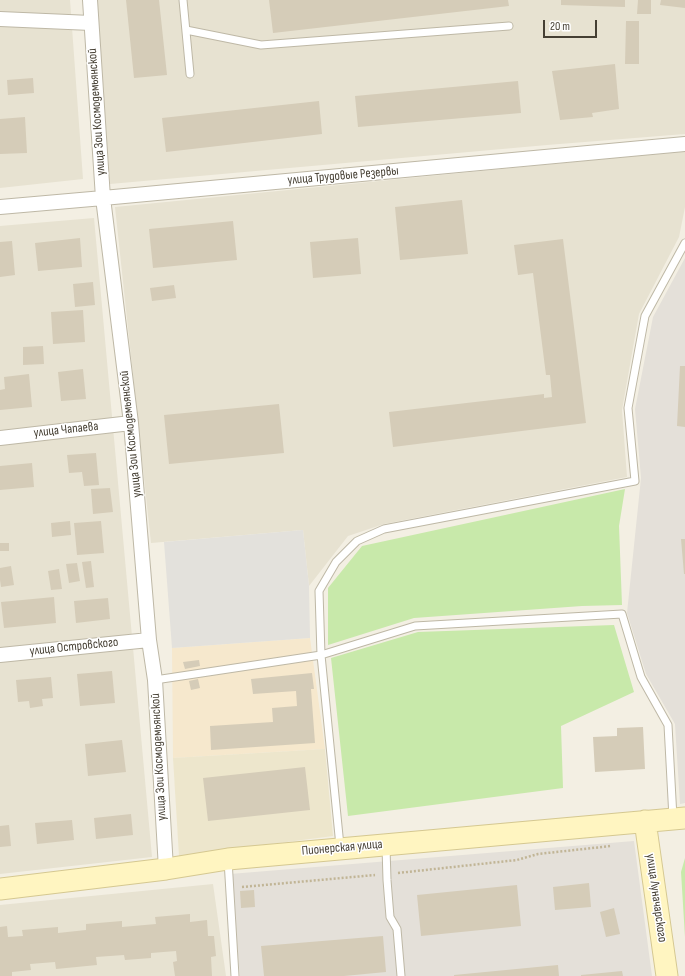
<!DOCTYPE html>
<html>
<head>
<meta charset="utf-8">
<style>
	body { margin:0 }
	#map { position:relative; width:685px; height:976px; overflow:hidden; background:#f3efe3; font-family:"Sofia Sans Condensed",sans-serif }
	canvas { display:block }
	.scale { position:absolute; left:543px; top:20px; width:54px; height:18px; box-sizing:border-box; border:2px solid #453f33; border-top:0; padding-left:5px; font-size:12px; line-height:14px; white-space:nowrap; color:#453f33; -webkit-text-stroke:3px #fff; paint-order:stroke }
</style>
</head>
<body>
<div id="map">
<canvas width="685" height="976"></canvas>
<div class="scale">20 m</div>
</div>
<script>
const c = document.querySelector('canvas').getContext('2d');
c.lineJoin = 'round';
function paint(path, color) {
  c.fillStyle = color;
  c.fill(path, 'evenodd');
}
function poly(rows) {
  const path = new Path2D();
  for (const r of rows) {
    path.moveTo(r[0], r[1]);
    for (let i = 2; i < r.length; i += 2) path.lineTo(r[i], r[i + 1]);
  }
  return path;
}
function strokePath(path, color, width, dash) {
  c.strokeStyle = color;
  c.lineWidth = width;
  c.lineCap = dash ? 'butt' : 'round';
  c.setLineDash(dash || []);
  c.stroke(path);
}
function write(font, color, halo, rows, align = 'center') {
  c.font = font + ' "Sofia Sans Condensed",sans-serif';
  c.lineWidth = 3;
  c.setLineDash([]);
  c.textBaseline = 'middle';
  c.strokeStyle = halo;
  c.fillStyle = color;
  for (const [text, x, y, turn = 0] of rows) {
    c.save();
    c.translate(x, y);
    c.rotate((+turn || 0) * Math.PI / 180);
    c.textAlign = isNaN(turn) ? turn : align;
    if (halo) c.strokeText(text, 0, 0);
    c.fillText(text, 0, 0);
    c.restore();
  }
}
paint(poly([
	[0,0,70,0,83,179,0,188],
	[97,0,685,0,685,134,547,145,110,184],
	[685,151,685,207,679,237,639,314,622,410,627,477,384,524,348,536,309,586,303,530,151,543,115,207],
	[94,218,152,857,0,874,0,226],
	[213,884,226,976,0,976,0,905]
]), '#e7e2d1');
paint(poly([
	[310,638,325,749,173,758,172,648]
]), '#f6e8cd');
paint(poly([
	[685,258,685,803,680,804,675,724,646,674,627,613,641,478,635,409,653,317],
	[634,841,652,976,240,976,230,874]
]), '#e4e0d9');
paint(poly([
	[325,749,333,836,179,856,173,758]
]), '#ede6cc');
paint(poly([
	[625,489,619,526,622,605,582,606,414,618,328,645,328,588,362,546],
	[614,625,634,692,561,726,563,788,348,816,331,658,418,632],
	[685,858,685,937,681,872]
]), '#c8e9aa');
paint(poly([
	[303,530,309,586,310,638,172,648,164,542]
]), '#e3e1dc');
paint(poly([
	[126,0,159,0,167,75,134,78],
	[269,0,508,0,509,6,273,33],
	[561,0,625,0,625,7,561,5],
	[638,0,651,0,651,14,637,14],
	[661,0,685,0,685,8,660,5],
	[626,21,639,21,639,64,625,64],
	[615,64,619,109,592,113,593,117,560,120,552,71],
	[33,78,34,93,8,95,7,80],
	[518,81,521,113,358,127,355,96],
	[319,101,322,134,166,152,162,118],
	[25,117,27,153,0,154,0,119],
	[462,200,468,254,400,260,395,207],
	[233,221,237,260,153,268,149,229],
	[80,238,82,267,38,271,35,243],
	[358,238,361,274,313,278,310,242],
	[563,239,586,423,393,447,389,412,544,394,544,398,552,397,550,375,546,375,533,273,518,275,514,245],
	[12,241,15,275,0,277,0,242],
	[93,282,95,305,75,307,73,284],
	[174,285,176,298,152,301,150,288],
	[83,310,85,342,53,344,51,312],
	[43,346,44,364,23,365,23,347],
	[680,366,685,366,685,427,677,426],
	[83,369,86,399,61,401,58,372],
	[29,374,32,407,0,410,0,390,5,389,4,377],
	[279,404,284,453,169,464,164,415],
	[96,453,99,485,84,486,82,472,69,473,67,455],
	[32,463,34,487,0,490,0,466],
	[110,488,113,512,93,514,91,489],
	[70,521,71,535,52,537,51,523],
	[101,521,104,553,77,555,74,523],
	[681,539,685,539,685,574,684,574],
	[0,543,9,543,9,551,0,551],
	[91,561,94,587,86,588,82,562],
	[77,563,80,581,69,583,66,564],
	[11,566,14,585,1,587,0,580,0,568],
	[59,569,62,589,51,590,48,571],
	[54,597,56,623,4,628,1,602],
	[108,598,110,619,76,623,74,601],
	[199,660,200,666,185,669,183,662],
	[112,671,115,703,80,706,77,674],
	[312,673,314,689,311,689,315,743,211,750,210,726,273,722,272,708,297,706,296,691,253,694,251,679],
	[51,677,53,698,42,699,43,706,30,708,29,701,18,702,16,680],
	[198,679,200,688,191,690,189,681],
	[643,727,645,769,595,772,593,737,617,736,617,728],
	[122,740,126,772,88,776,85,744],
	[305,767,310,810,208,821,203,778],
	[131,814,133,835,96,839,94,818],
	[72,820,74,840,37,844,35,823],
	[9,825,11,846,0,847,0,826],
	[589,883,591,907,555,910,553,887],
	[517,885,521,926,421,936,417,895],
	[254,890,255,907,241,908,240,891],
	[614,908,620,934,606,937,600,912],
	[190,914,190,922,207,920,208,936,214,936,216,956,211,957,212,976,175,976,173,962,177,961,176,951,151,953,151,958,125,960,124,955,96,957,97,965,56,969,55,962,30,964,31,970,12,972,12,976,0,976,0,927,7,926,8,937,23,936,22,930,58,927,58,933,86,930,86,924,122,921,122,927,156,924,155,917],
	[383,936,386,972,344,976,264,976,261,946],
	[558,965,559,976,454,976,454,975],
	[622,971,623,976,581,976,581,975]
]), '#d5ccb8');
const lane = poly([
	[183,0,190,74],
	[186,30,261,45,509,26],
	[155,680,321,655,415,626,622,614,641,677,668,725,673,818],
	[340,846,321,655,319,591,336,562,357,541,384,529,635,481,628,408,645,316,685,243],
	[386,847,387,880,390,917,397,929,401,976],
	[228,860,235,976]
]);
const street = poly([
	[90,0,103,198,131,423,149,640,155,680,166,869],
	[0,19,91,23],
	[0,207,103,198,685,144],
	[0,438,131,423],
	[0,655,149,640]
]);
const secondary = poly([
	[645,821,667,976],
	[0,889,166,869,228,859,685,818]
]);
strokePath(lane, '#beb8a6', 9);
strokePath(street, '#beb8a6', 16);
strokePath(secondary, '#d5c891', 23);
strokePath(poly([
	[398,873,517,860,538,854,611,846],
	[242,887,375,875]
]), '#c1b596', 2.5, [2, 2]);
strokePath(lane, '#fff', 7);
strokePath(street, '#fff', 14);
strokePath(secondary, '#fff5c1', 21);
write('13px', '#453f33', '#fff', [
	["улица Зои Космодемьянской",97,112,-94],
	["улица Трудовые Резервы",343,176,-5],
	["улица Чапаева",66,430,-6],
	["улица Зои Космодемьянской",131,434,-96],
	["улица Островского",74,647,-6],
	["улица Зои Космодемьянской",159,757,-93],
	["Пионерская улица",342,848,-5],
	["улица Луначарского",656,898,82]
]);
</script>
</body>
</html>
